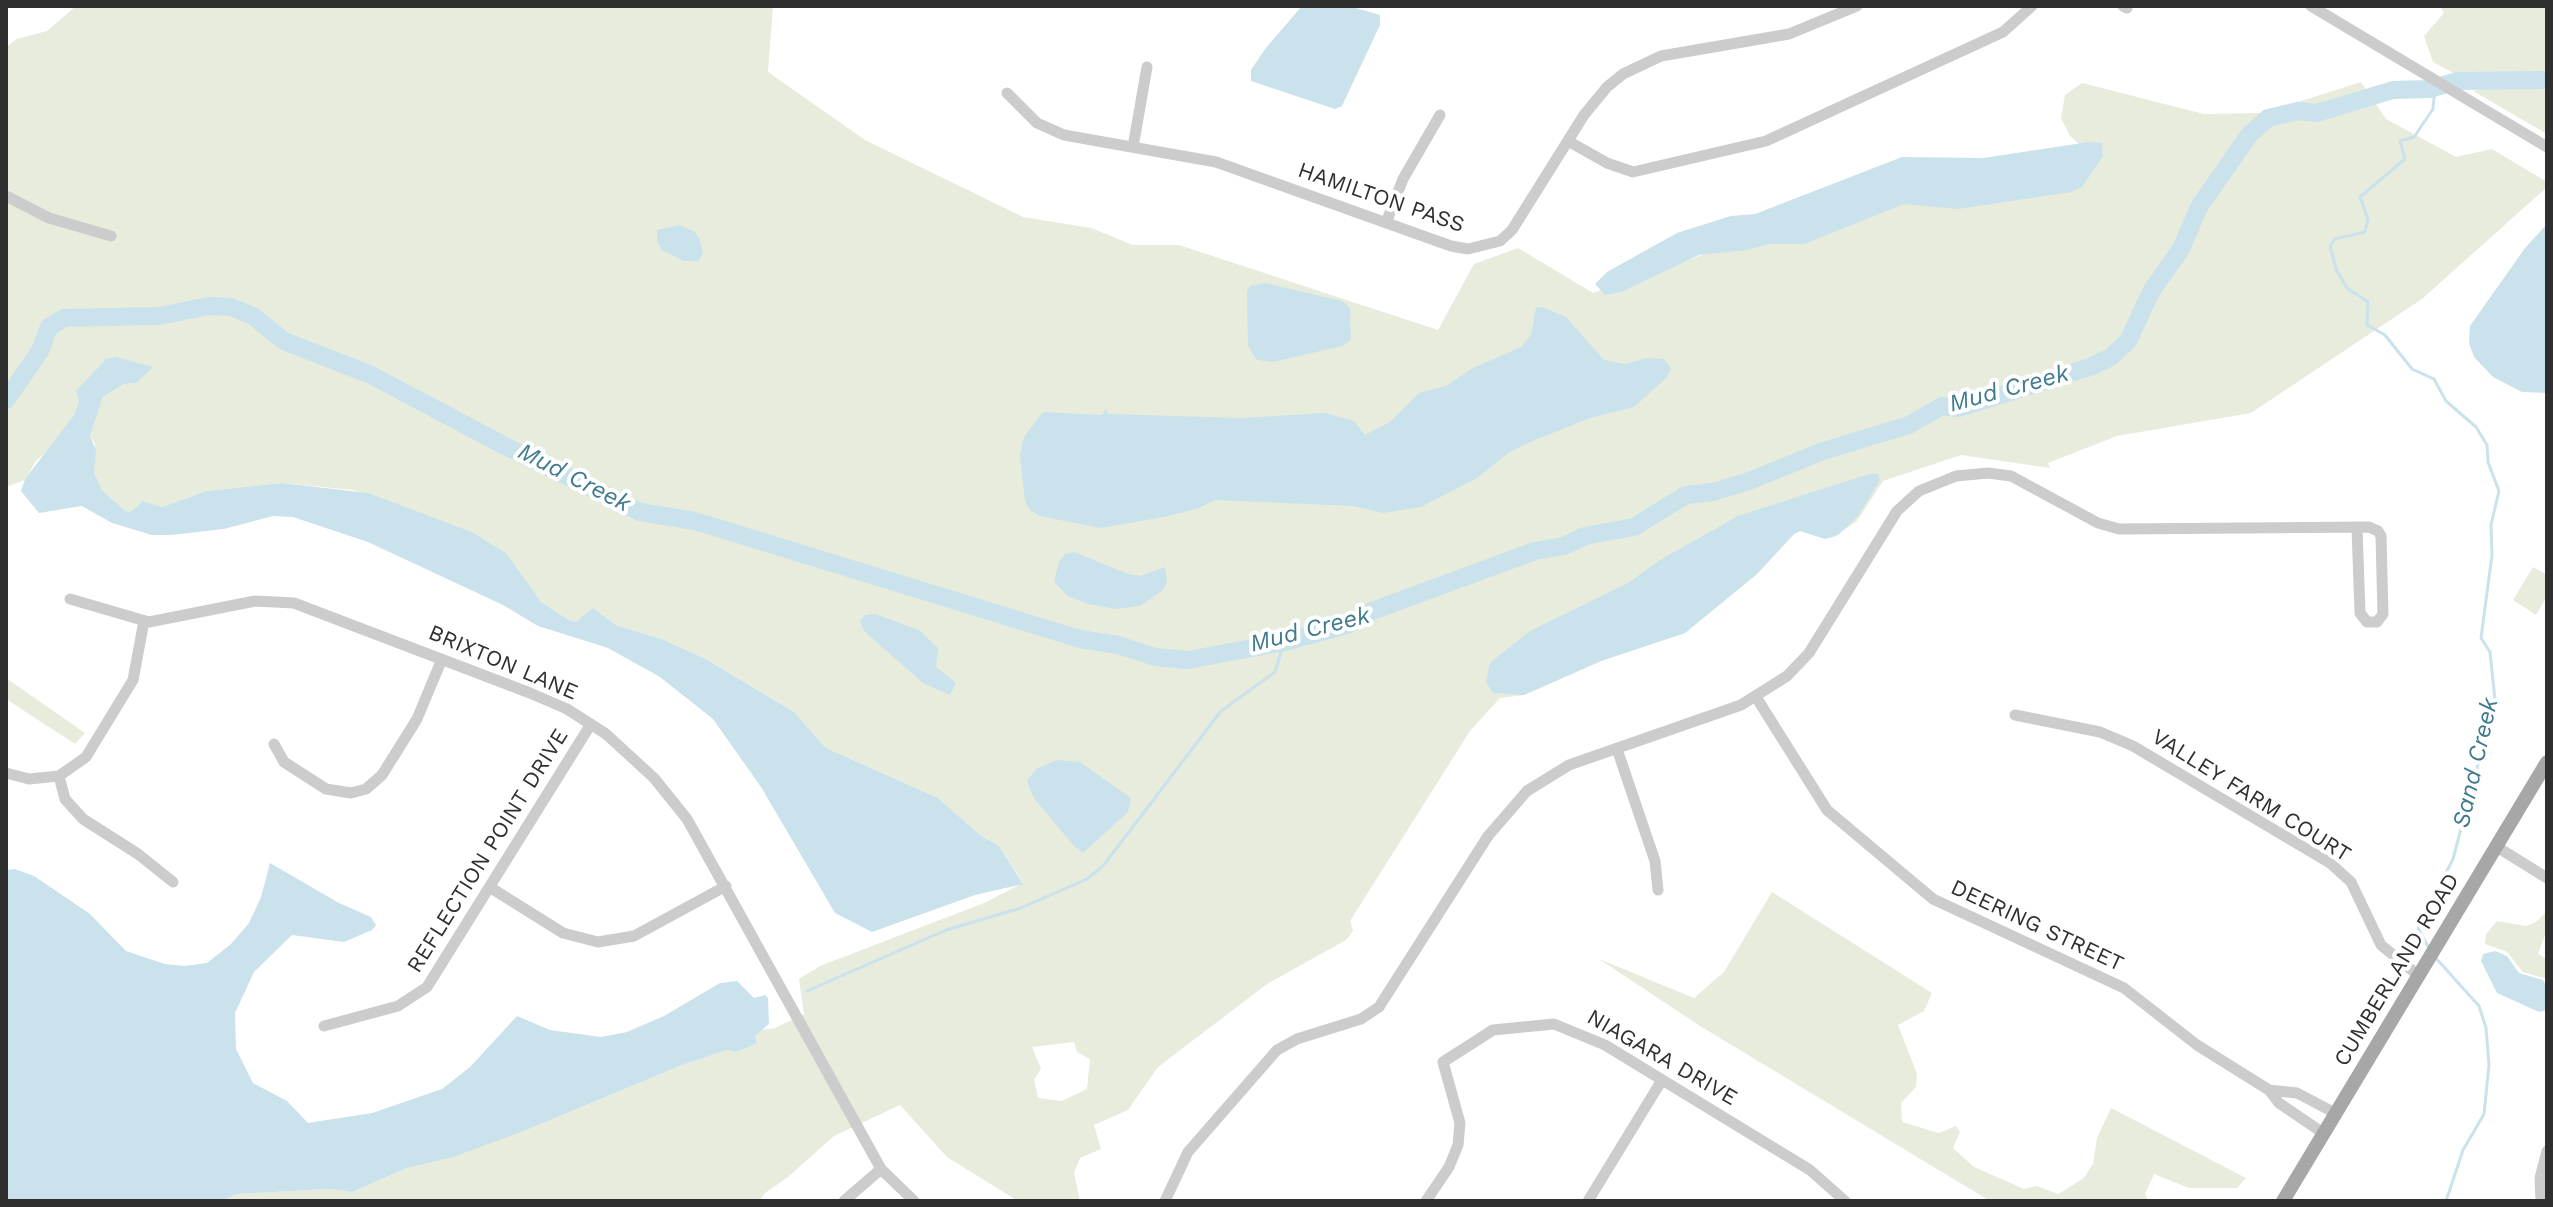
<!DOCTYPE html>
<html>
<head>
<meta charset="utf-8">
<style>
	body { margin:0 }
	#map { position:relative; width:2553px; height:1207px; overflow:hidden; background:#fff; font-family:"Work Sans",sans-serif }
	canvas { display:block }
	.frame { position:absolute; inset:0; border:8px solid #2f2f2f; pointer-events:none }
</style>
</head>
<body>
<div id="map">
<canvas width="2553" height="1207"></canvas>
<div class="frame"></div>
</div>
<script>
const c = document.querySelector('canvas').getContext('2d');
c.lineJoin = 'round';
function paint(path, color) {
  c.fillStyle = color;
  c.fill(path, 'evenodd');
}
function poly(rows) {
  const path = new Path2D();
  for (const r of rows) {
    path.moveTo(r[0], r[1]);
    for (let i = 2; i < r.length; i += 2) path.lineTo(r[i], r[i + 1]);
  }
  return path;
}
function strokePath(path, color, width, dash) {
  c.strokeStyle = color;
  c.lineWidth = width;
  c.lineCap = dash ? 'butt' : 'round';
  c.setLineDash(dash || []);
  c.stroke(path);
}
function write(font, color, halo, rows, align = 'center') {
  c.font = font + ' "Work Sans",sans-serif';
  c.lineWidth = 8;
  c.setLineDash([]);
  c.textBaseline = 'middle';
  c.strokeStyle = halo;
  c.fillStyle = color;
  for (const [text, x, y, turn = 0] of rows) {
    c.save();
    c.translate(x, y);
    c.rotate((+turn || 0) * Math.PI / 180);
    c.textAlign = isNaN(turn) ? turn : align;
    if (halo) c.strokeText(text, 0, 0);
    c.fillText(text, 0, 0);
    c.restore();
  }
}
paint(poly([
	[76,6,773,6,768,72,865,140,1023,217,1091,228,1133,245,1179,245,1438,330,1474,264,1518,248,1593,293,1923,178,2087,151,2070,136,2061,118,2065,95,2082,83,2204,114,2263,113,2361,82,2386,119,2456,157,2492,149,2547,182,2547,187,2422,299,2251,413,2117,436,2048,463,2050,468,1961,455,1883,481,1857,521,1832,538,1800,531,1794,534,1757,574,1685,633,1601,661,1524,695,1500,698,1470,731,1350,921,1353,931,1346,940,1267,984,1158,1067,1128,1110,1094,1125,1101,1149,1080,1158,1074,1173,1080,1201,1018,1201,947,1157,900,1105,834,1136,788,1177,765,1193,760,1201,222,1201,235,1194,330,1189,352,1192,407,1168,529,1129,682,1065,727,1050,736,1052,749,1047,757,1043,755,1036,761,1030,775,1028,804,1014,799,979,820,966,984,903,1023,883,999,846,980,835,938,798,826,748,794,712,706,659,664,640,616,625,597,611,576,622,569,620,541,602,505,553,472,532,353,490,282,483,206,491,162,507,143,501,130,512,124,510,102,490,94,472,95,444,90,436,103,397,124,384,136,383,106,359,77,391,79,401,74,415,50,448,35,462,25,480,6,487,6,47,17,39,47,31],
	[1074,1042,1077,1052,1090,1059,1087,1089,1062,1101,1038,1098,1034,1080,1041,1069,1032,1047],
	[2440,6,2547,6,2547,134,2473,91,2483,89,2433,62,2424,36,2444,13],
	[2533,567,2547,575,2547,596,2536,615,2513,600],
	[6,678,85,733,75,744,6,699],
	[1772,892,1932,993,1924,1011,1898,1025,1917,1074,1916,1087,1901,1103,1902,1122,1939,1133,1956,1126,1960,1132,1953,1148,1974,1167,2024,1189,2037,1186,2058,1194,2084,1178,2093,1164,2097,1138,2111,1108,2246,1178,2237,1188,2189,1188,2154,1174,2145,1194,2149,1201,1990,1201,1700,1026,1599,959,1694,998,1724,972],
	[2547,911,2547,929,2538,954,2547,959,2547,979,2523,972,2507,952,2485,944,2486,934,2497,921,2526,926,2536,922]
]), '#e7ecdd');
paint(poly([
	[1302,6,1349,6,1380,15,1380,25,1342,106,1335,109,1251,81,1251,70,1265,49],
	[2089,142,2102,143,2103,156,2082,187,2071,192,1958,209,1904,204,1804,244,1769,244,1747,250,1699,255,1621,292,1605,295,1595,284,1607,272,1677,233,1731,216,1755,214,1902,157,1983,158],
	[2547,224,2547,393,2522,392,2493,377,2474,357,2469,343,2470,326,2525,248],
	[679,225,695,232,700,240,703,253,699,261,684,261,662,250,657,242,657,230],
	[1265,283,1342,301,1350,308,1351,340,1342,346,1273,362,1257,360,1248,346,1247,291,1250,286],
	[1542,307,1566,317,1604,360,1625,364,1647,358,1664,359,1671,369,1667,377,1634,407,1590,418,1530,442,1508,453,1477,478,1421,507,1383,513,1353,506,1215,500,1199,508,1164,517,1100,528,1040,516,1030,510,1025,501,1020,456,1024,437,1043,412,1102,415,1106,409,1108,414,1242,418,1325,413,1354,421,1365,435,1390,422,1419,393,1446,386,1471,369,1521,347,1531,335,1536,308],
	[116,357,153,367,136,383,124,384,103,397,90,436,96,450,94,472,102,490,124,510,130,512,143,501,162,507,206,491,282,483,368,493,472,532,506,553,541,602,569,620,576,622,593,608,616,625,664,640,706,659,794,712,826,748,938,798,980,835,999,846,1023,884,975,895,872,932,835,913,761,787,713,719,660,677,608,648,538,626,503,605,368,542,293,517,273,516,224,529,171,535,152,535,112,523,82,506,39,513,21,491,25,479,74,415,79,401,76,391,106,359],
	[1869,474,1878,474,1880,480,1858,516,1838,535,1825,539,1800,531,1794,534,1757,574,1685,633,1601,661,1524,695,1493,693,1486,682,1490,663,1530,631,1628,583,1660,560,1738,516],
	[1074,552,1128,574,1140,576,1165,567,1167,582,1163,590,1140,606,1116,609,1088,604,1068,596,1054,582,1059,562,1065,554],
	[875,614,919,630,938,648,936,667,956,683,950,695,923,683,864,631,860,621,865,615],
	[1057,760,1080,762,1131,798,1128,812,1083,853,1074,846,1034,798,1027,781,1036,769],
	[270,863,339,903,371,917,376,925,372,930,344,942,292,935,254,972,235,1013,236,1049,253,1083,287,1101,308,1123,372,1113,442,1089,470,1067,517,1016,550,1030,601,1037,627,1032,664,1016,720,983,737,981,754,998,765,995,768,998,769,1024,755,1036,757,1043,749,1047,736,1052,727,1050,682,1065,529,1129,453,1157,407,1168,352,1192,330,1189,236,1194,222,1201,6,1201,6,870,15,869,34,876,90,914,126,951,165,964,185,966,207,963,231,944,249,923,261,897],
	[2495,951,2507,956,2519,973,2543,980,2547,987,2547,1010,2539,1012,2497,993,2481,961,2483,954]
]), '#cae2eb');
strokePath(poly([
	[2430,950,2418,928,2453,859,2495,700,2490,652,2481,638,2492,555,2491,525,2499,491,2488,462,2487,445,2476,427,2446,401,2434,379,2412,369,2385,335,2367,325,2368,302,2347,288,2336,269,2330,246,2335,239,2365,232,2368,219,2360,197,2405,159,2400,141,2414,137,2433,109,2435,87],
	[2434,956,2479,1006,2486,1028,2489,1065,2484,1114,2463,1150,2446,1201],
	[807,991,946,930,1021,908,1087,879,1103,866,1221,711,1275,672,1284,642]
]), '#cae2eb', 3);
strokePath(poly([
	[6,400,40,351,49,327,64,318,159,316,209,306,231,307,253,316,284,341,371,375,503,445,640,512,695,521,1080,639,1118,645,1155,657,1188,660,1284,642,1347,625,1372,611,1535,551,1564,546,1585,536,1634,527,1686,495,1713,492,1749,481,1823,451,1909,425,1942,406,1959,408,2090,367,2111,357,2128,341,2152,290,2181,249,2199,207,2249,135,2268,118,2298,111,2317,113,2393,90,2429,89,2458,81,2547,80]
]), '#cae2eb', 18);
strokePath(poly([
	[2123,6,2127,8],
	[2311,6,2547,147],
	[1007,93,1037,123,1064,135,1216,162,1451,246,1468,249,1500,241,1512,230,1584,115,1607,87,1623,74,1661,56,1789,34,1857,6],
	[1568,141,1607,163,1633,172,1766,141,2003,32,2032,6],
	[1133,147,1147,67],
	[6,196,49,218,111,236],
	[1386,223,1403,179,1440,115],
	[70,599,149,622,255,601,294,603,530,693,567,709,606,734,654,778,687,819,881,1169,914,1201],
	[1756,697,1827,810,1933,899,2124,988,2197,1045,2269,1090,2279,1103,2323,1133],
	[2015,715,2100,732,2133,746,2330,863,2351,882,2381,945,2419,976],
	[274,744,284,762,326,789,351,793,366,789,382,775,417,719,442,659],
	[1617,749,1655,861,1658,890],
	[6,773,29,779,59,776,86,757,133,680,144,621],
	[59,776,65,799,83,819,138,854,173,882],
	[2497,847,2547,878],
	[491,888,563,933,598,942,634,936,726,886],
	[324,1026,398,1006,427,987,591,724],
	[2269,1090,2297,1093,2335,1113],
	[844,1201,881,1169],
	[1165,1201,1188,1152,1277,1050,1297,1039,1361,1019,1379,1007,1488,836,1527,791,1569,765,1741,705,1787,676,1809,653,1897,511,1919,491,1956,476,1988,473,2011,476,2098,523,2119,529,2369,527,2378,531,2381,536,2383,614,2377,622,2367,622,2360,613,2357,528],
	[1426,1201,1449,1167,1458,1145,1460,1123,1443,1062,1493,1030,1554,1024,1605,1045,1810,1170,1845,1201],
	[1588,1201,1662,1080],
	[2541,1201,2540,1178,2547,1151]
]), '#ccc', 11);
strokePath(poly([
	[2283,1201,2547,762]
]), '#a7a7a7', 14);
write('22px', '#2f2f2f', '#fff', [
	["HAMILTON PASS",1381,198,19],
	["BRIXTON LANE",503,663,23],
	["VALLEY FARM COURT",2251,796,32],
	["REFLECTION POINT DRIVE",488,851,-58],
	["DEERING STREET",2037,926,25],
	["CUMBERLAND ROAD",2397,970,-59],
	["NIAGARA DRIVE",1662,1058,30]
]);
write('italic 24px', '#3f7a8f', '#fff', [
	["Mud Creek",2009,389,-15],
	["Mud Creek",574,478,27],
	["Mud Creek",1310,630,-14],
	["Sand Creek",2476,763,-77]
]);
</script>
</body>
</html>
